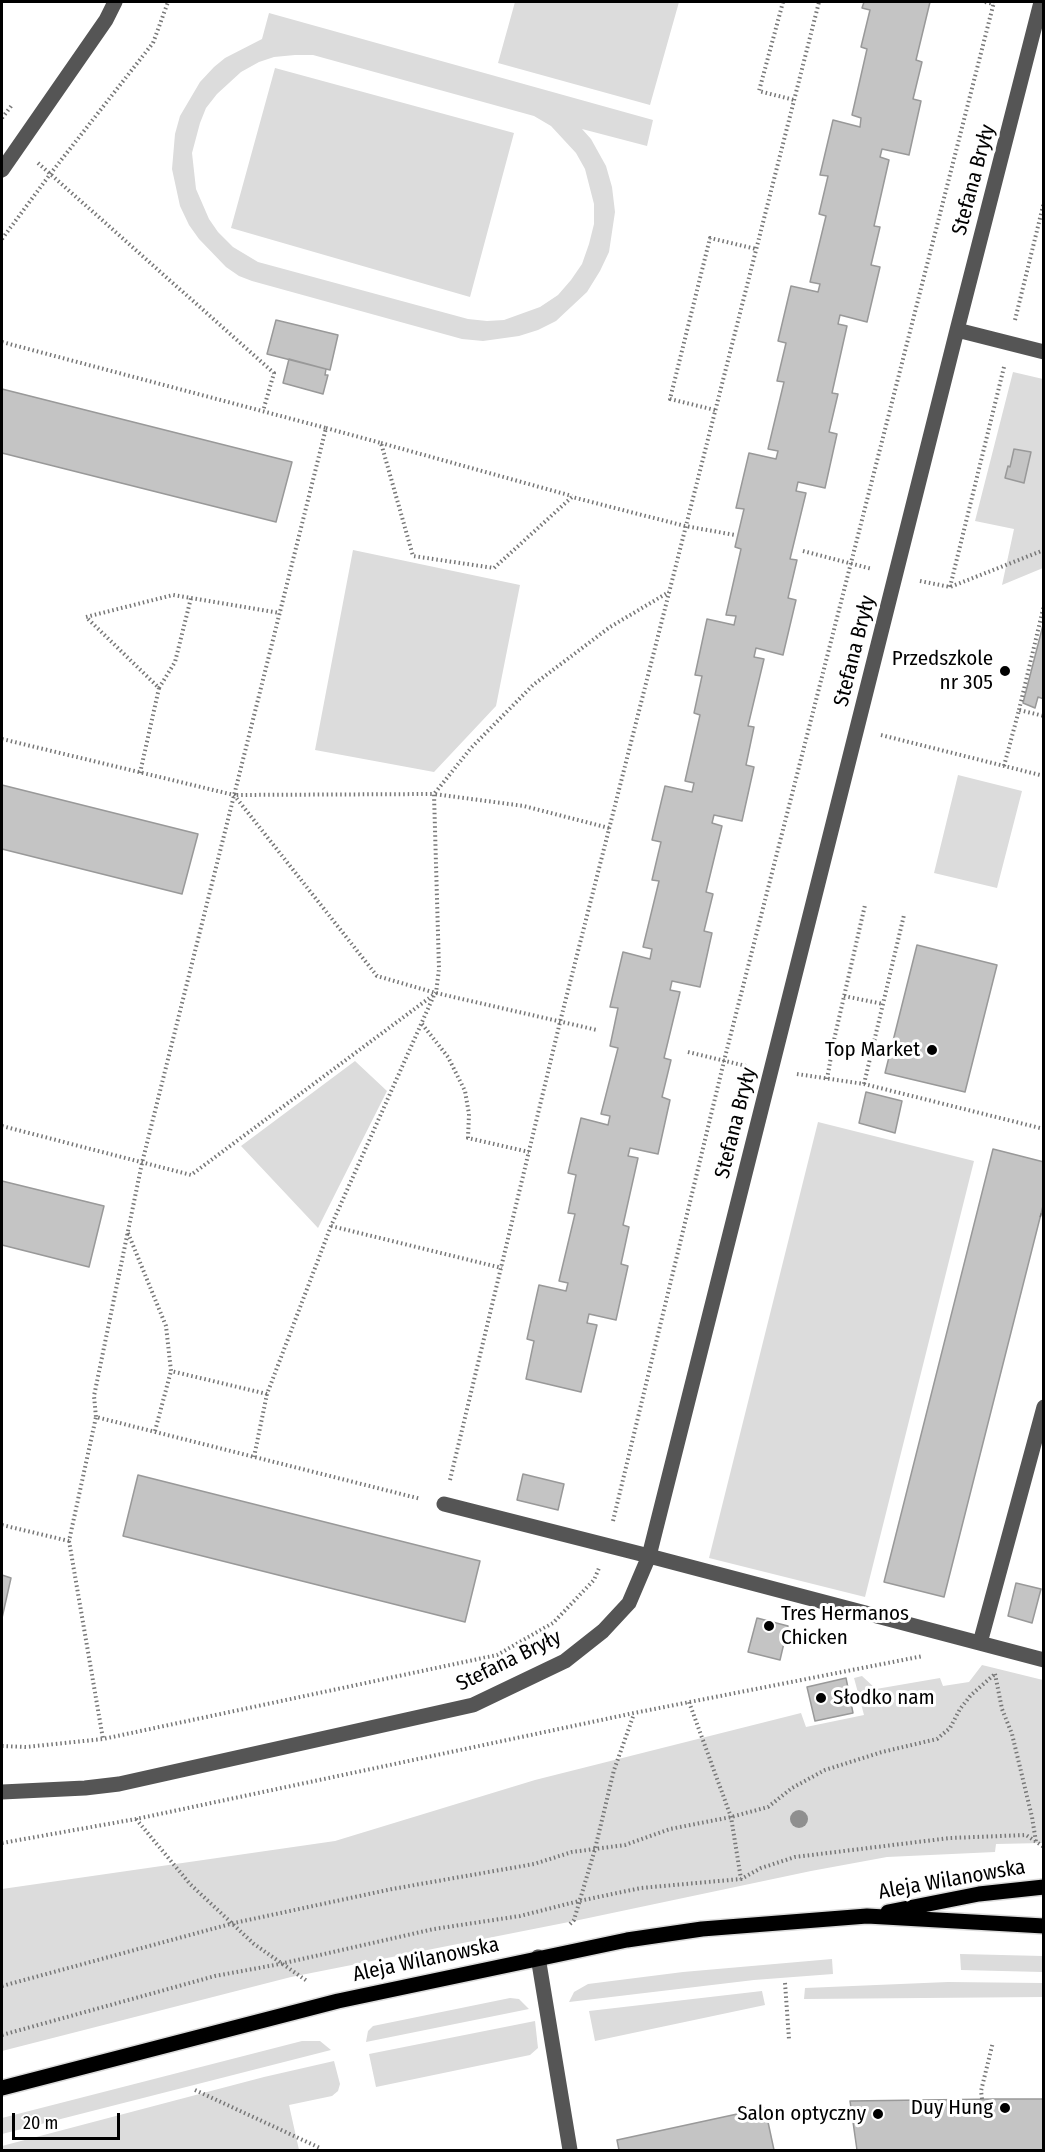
<!DOCTYPE html>
<html>
<head>
<meta charset="utf-8">
<style>
	body { margin:0 }
	#map { position:relative; width:1045px; height:2152px; overflow:hidden; background:#fff; font-family:"Fira Sans Condensed",sans-serif }
	canvas { display:block }
	.frame { position:absolute; inset:0; border:3px solid #000; pointer-events:none }
	.scale { position:absolute; left:12px; top:2113px; width:108px; height:27px; box-sizing:border-box; border:3px solid #000; border-top:0; padding-left:8px; font-size:18px; line-height:21px; white-space:nowrap; color:#000; -webkit-text-stroke:4px #fff; paint-order:stroke }
</style>
</head>
<body>
<div id="map">
<canvas width="1045" height="2152"></canvas>
<div class="frame"></div>
<div class="scale">20 m</div>
</div>
<script>
const c = document.querySelector('canvas').getContext('2d');
c.lineJoin = 'round';
function paint(path, color) {
  c.fillStyle = color;
  c.fill(path, 'evenodd');
}
function poly(rows) {
  const path = new Path2D();
  for (const r of rows) {
    path.moveTo(r[0], r[1]);
    for (let i = 2; i < r.length; i += 2) path.lineTo(r[i], r[i + 1]);
  }
  return path;
}
function strokePath(path, color, width, dash) {
  c.strokeStyle = color;
  c.lineWidth = width;
  c.lineCap = dash ? 'butt' : 'round';
  c.setLineDash(dash || []);
  c.stroke(path);
}
function write(font, color, halo, rows, align = 'center') {
  c.font = font + ' "Fira Sans Condensed",sans-serif';
  c.lineWidth = 6;
  c.setLineDash([]);
  c.textBaseline = 'middle';
  c.strokeStyle = halo;
  c.fillStyle = color;
  for (const [text, x, y, turn = 0] of rows) {
    c.save();
    c.translate(x, y);
    c.rotate((+turn || 0) * Math.PI / 180);
    c.textAlign = isNaN(turn) ? turn : align;
    if (halo) c.strokeText(text, 0, 0);
    c.fillText(text, 0, 0);
    c.restore();
  }
}
paint(poly([
	[515,2,679,2,650,105,498,63],
	[269,13,653,120,647,146,582,129,591,139,606,166,612,187,615,212,609,252,600,271,587,292,556,321,538,330,519,336,483,341,462,339,252,281,239,276,226,267,199,239,189,225,180,206,172,169,175,134,180,116,200,82,214,67,225,58,262,39],
	[295,55,313,55,534,116,551,126,576,153,585,169,594,204,594,224,589,244,582,264,571,280,558,295,540,307,504,320,487,321,468,319,258,262,233,247,218,232,209,219,196,189,192,153,200,123,206,108,217,94,241,72,259,62,274,57],
	[275,68,514,133,470,297,231,228],
	[1013,372,1043,379,1043,568,1002,585,1014,529,975,521],
	[353,550,520,585,496,706,434,772,315,750],
	[958,775,1022,791,997,888,934,873],
	[355,1061,387,1091,318,1228,241,1146],
	[818,1122,974,1161,865,1597,709,1558],
	[982,1665,1043,1680,1043,1843,996,1844,995,1852,887,1857,811,1871,579,1920,291,1977,2,2051,2,1889,335,1841,535,1780,801,1713,806,1727,864,1715,854,1678,862,1676,876,1689,940,1678,943,1686,969,1682],
	[960,1954,1043,1956,1043,1972,961,1970],
	[832,1959,833,1974,754,1980,569,2002,574,1992,588,1984,683,1972],
	[948,1982,1043,1983,1043,1997,804,1999,805,1988],
	[762,1991,765,2005,595,2041,589,2011],
	[510,1998,519,1999,529,2009,366,2042,368,2031,373,2026],
	[535,2021,538,2048,530,2055,376,2087,369,2054],
	[302,2041,320,2041,331,2050,2,2134,2,2118],
	[334,2061,340,2084,338,2091,332,2096,289,2105,299,2150,2,2150,2,2146,264,2077]
]), '#dcdcdc');
const building = poly([
	[864,2,930,2,916,60,922,62,913,99,921,101,909,155,882,149,880,157,889,160,874,226,880,227,871,265,880,267,867,322,840,315,838,324,847,326,832,393,838,394,829,432,837,434,825,488,798,482,796,491,806,493,790,559,797,560,788,598,796,600,783,655,756,648,754,657,764,659,748,726,754,727,746,765,754,767,742,821,714,815,712,823,722,826,706,892,713,894,704,931,712,933,700,987,672,981,670,990,680,992,664,1058,671,1060,662,1097,670,1100,658,1154,630,1148,628,1156,638,1158,623,1225,629,1227,621,1264,628,1266,616,1320,589,1314,587,1323,597,1325,581,1392,526,1379,534,1341,527,1339,539,1285,566,1291,568,1283,559,1281,575,1214,568,1213,576,1175,568,1173,581,1118,608,1125,610,1116,601,1114,618,1048,610,1046,618,1008,610,1007,623,952,650,959,652,949,643,947,659,881,652,880,661,842,652,840,665,786,692,792,694,783,685,781,700,715,694,713,702,676,695,675,707,619,734,625,736,616,726,615,741,549,735,547,744,509,736,508,749,453,776,459,778,451,768,449,784,382,777,381,786,343,778,341,791,286,818,292,820,284,810,282,826,216,819,214,828,176,820,175,833,120,860,127,861,118,852,115,867,49,861,47,870,10,862,8,864,2],
	[276,320,338,335,330,370,267,354,276,320],
	[289,359,326,369,325,375,328,375,323,394,283,383,289,359],
	[2,389,292,462,276,522,2,453,2,389],
	[1014,449,1031,452,1024,483,1005,478,1008,466,1010,467,1014,449],
	[1044,621,1044,699,1038,697,1035,708,1023,703,1044,621],
	[2,785,198,834,182,894,2,849,2,785],
	[917,945,997,965,965,1092,885,1073,917,945],
	[866,1092,902,1101,895,1133,859,1123,866,1092],
	[993,1149,1044,1162,1044,1202,944,1597,884,1582,993,1149],
	[2,1181,104,1206,89,1267,2,1245,2,1181],
	[523,1474,564,1484,558,1510,517,1500,523,1474],
	[138,1475,480,1561,465,1622,123,1536,138,1475],
	[2,1575,11,1578,2,1618,2,1575],
	[1016,1583,1041,1589,1032,1623,1008,1616,1016,1583],
	[757,1618,788,1626,780,1660,748,1652,757,1618],
	[846,1678,853,1713,815,1721,807,1687,846,1678],
	[996,2099,1044,2099,1044,2150,857,2150,850,2101,996,2099],
	[765,2108,774,2150,619,2150,617,2140,765,2108]
]);
paint(building, '#c4c4c4');
strokePath(building, '#999', 1.5);
const major = poly([
	[888,1912,979,1894,1044,1887],
	[2,2088,338,2001,627,1940,702,1929,867,1916,1044,1926]
]);
strokePath(major, '#dbdbdb', 18);
strokePath(poly([
	[783,2,759,91,794,100],
	[985,2,994,4],
	[2,118,12,105],
	[38,163,274,373,263,411],
	[2,239,51,173,153,43,168,2],
	[1015,320,1044,202],
	[2,342,326,428,142,1163,94,1396,96,1417],
	[715,410,670,399,710,238,756,249],
	[326,428,381,443,413,556,494,568,572,497,685,526,735,535],
	[381,443,572,496],
	[803,551,872,569],
	[920,581,950,587,1044,550],
	[950,587,1004,367],
	[159,688,175,662,191,598],
	[1019,710,1044,605],
	[881,735,1044,776],
	[2,739,234,795,377,976,436,993,597,1030],
	[1004,766,1019,710,1044,716],
	[140,773,159,688,86,617,173,595,280,613],
	[609,828,524,806,434,794,471,748,533,685,610,627,669,592],
	[844,996,883,1004],
	[422,1024,448,1057,465,1091,469,1114,468,1138,529,1152],
	[688,1052,746,1066],
	[797,1074,864,1084,1044,1129],
	[827,1079,834,1040,865,905],
	[864,1084,904,915],
	[2,1126,191,1175,436,993,439,969,434,794,234,795],
	[1040,1215,1044,1216],
	[331,1226,502,1268],
	[128,1233,166,1326,171,1371,267,1394,331,1226,435,993],
	[155,1431,171,1371],
	[254,1457,267,1394],
	[450,1480,560,1022,819,2],
	[613,1521,724,1061,994,2],
	[2,1525,69,1541,96,1417,421,1499],
	[69,1541,103,1739],
	[995,1674,1002,1709,1012,1734,1032,1817,1036,1842],
	[689,1702,731,1817,741,1879],
	[2,1746,26,1747,103,1739,497,1655,553,1623,594,1580,599,1568],
	[136,1819,190,1884,254,1944,307,1981],
	[2,1843,136,1819,634,1713,923,1656],
	[570,1924,574,1920,595,1849,614,1770,634,1714],
	[785,1983,789,2039],
	[2,1986,234,1923,392,1889,534,1864,572,1852,625,1845,670,1829,731,1817,768,1807,792,1788,825,1770,882,1752,937,1739,950,1728,960,1709,971,1695,996,1673],
	[2,2035,215,1976,280,1964,434,1929,520,1916,579,1901,641,1888,741,1879,761,1868,795,1857,950,1838,1026,1835,1044,1847],
	[195,2090,320,2148],
	[982,2099,981,2091,993,2042]
]), '#777', 4, [1.5, 3]);
strokePath(poly([
	[2,170,106,20,115,2],
	[957,330,1044,352],
	[444,1504,649,1556,1044,1660],
	[980,1643,1044,1407],
	[2,1792,85,1788,119,1784,473,1705,565,1661,603,1631,629,1603,649,1556,957,330,1041,2],
	[538,1957,570,2150]
]), '#555', 15);
strokePath(major, '#000', 15);
c.fillStyle = '#8f8f8f';
for (const [x, y] of [
	[799,1819]
]) {
  c.beginPath();
  c.arc(x, y, 9, 0, 2 * Math.PI);
  c.fill();
}
for (const [x, y, r, color] of [
	[1005,671,6,"#000"],
	[932,1050,6,"#000"],
	[769,1626,6,"#000"],
	[821,1698,6,"#000"],
	[1005,2108,6,"#000"],
	[878,2114,6,"#000"]
]) {
  const dot = new Path2D();
  dot.arc(x, y, r, 0, 2 * Math.PI);
  c.fillStyle = color;
  c.fill(dot);
  strokePath(dot, '#fff', 2);
}
write('21px', '#000', '#fff', [
	["Stefana Bryły",974,180,-75],
	["Stefana Bryły",855,651,-76],
	["Stefana Bryły",736,1123,-76],
	["Stefana Bryły",509,1661,-26],
	["Aleja Wilanowska",952,1880,-10],
	["Aleja Wilanowska",426,1960,-12]
]);
write('21px', '#000', '#fff', [
	["Przedszkole",993,659],
	["nr 305",993,683],
	["Top Market",920,1050],
	["Tres Hermanos",781,1614,"left"],
	["Chicken",781,1638,"left"],
	["Słodko nam",833,1698,"left"],
	["Duy Hung",993,2108],
	["Salon optyczny",866,2114]
], 'right');
</script>
</body>
</html>
